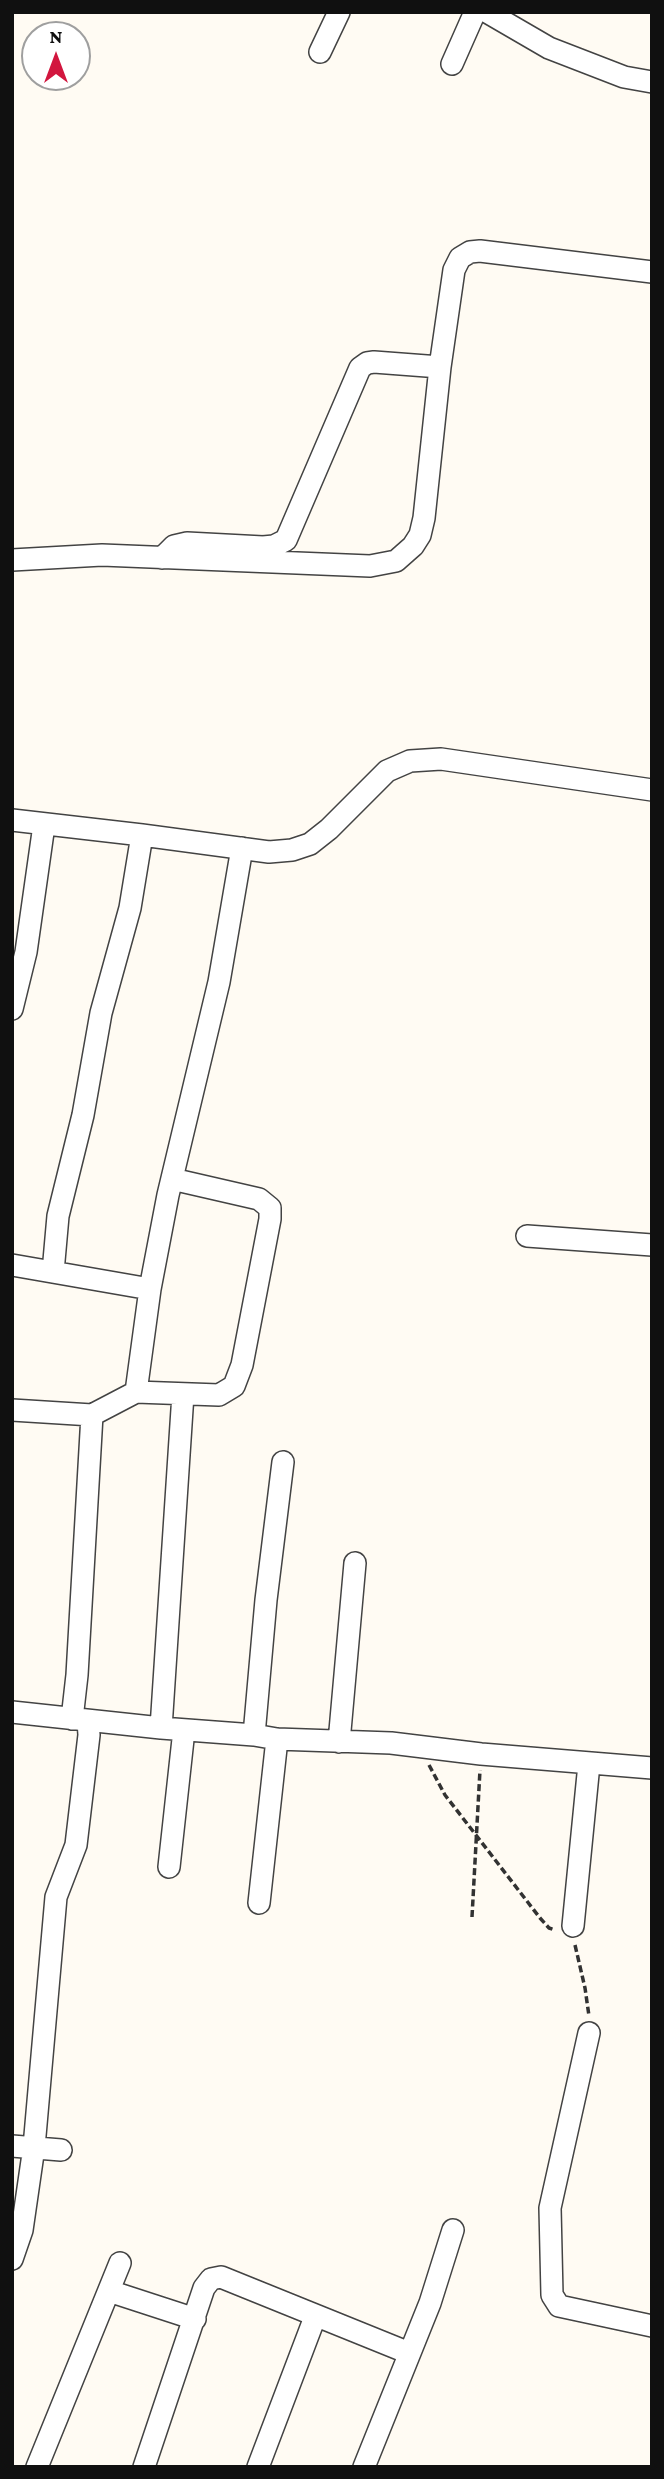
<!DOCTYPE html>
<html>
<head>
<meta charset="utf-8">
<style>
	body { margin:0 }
	#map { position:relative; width:664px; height:2479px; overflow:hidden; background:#fffbf3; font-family:"Crimson Pro",serif }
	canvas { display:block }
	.frame { position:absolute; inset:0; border:14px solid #101010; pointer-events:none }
	.north { position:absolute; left:21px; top:21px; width:70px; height:70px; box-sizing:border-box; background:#fff; border:2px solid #9f9f9f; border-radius:50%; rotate:0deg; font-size:19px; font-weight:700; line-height:28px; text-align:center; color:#101010 }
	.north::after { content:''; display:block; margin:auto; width:24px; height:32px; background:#d2163e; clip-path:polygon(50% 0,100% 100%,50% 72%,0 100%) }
</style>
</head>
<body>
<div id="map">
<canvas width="664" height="2479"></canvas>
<div class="frame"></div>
<div class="north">N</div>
</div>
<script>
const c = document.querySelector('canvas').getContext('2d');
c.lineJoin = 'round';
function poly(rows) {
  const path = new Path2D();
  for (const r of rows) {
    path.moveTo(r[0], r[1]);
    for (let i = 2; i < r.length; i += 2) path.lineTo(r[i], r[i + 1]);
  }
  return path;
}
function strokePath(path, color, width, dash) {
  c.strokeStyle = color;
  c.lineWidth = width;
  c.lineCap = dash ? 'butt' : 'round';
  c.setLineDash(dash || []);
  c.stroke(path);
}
const minor = poly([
	[487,12,549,48,624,77,652,82],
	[320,52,339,12],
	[452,64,475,12],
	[162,558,174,546,187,543,263,547,274,546,286,540,360,368,367,363,374,362,440,367],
	[12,560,102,555,370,566,396,561,413,546,420,535,424,518,440,367,454,270,460,258,470,252,480,251,652,272],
	[12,820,142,835,269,852,292,850,310,844,329,829,387,771,410,761,441,759,652,790],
	[12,1009,26,952,44,825],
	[527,1236,652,1245],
	[12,1265,150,1289,168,1195,219,982,242,848],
	[53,1272,58,1216,83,1115,101,1013,130,908,142,835],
	[136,1392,150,1289],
	[12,1410,92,1415,136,1392,219,1395,234,1386,242,1365,270,1219,270,1208,259,1199,172,1179],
	[12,1712,161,1728,254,1735,277,1739,391,1743,481,1754,652,1768],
	[72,1719,77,1675,92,1415],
	[161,1728,183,1394],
	[254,1735,266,1600,283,1462],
	[339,1742,355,1563],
	[169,1867,184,1730],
	[259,1903,277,1739],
	[573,1926,589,1764],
	[589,2033,550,2208,552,2295,559,2306,652,2326],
	[12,2146,61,2150],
	[12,2259,22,2230,34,2147,56,1897,76,1845,89,1735,88,1721],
	[109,2291,195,2319],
	[37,2467,120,2263],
	[144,2467,204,2288,211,2279,221,2277,409,2353],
	[258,2467,315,2317],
	[364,2467,430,2303,453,2230]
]);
strokePath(minor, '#434343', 24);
strokePath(poly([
	[429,1765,445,1795,540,1918,549,1928,555,1930],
	[472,1917,480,1770],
	[575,1945,585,1988,589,2016]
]), '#323232', 3.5, [7, 3.5]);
strokePath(minor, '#fff', 21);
</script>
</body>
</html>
